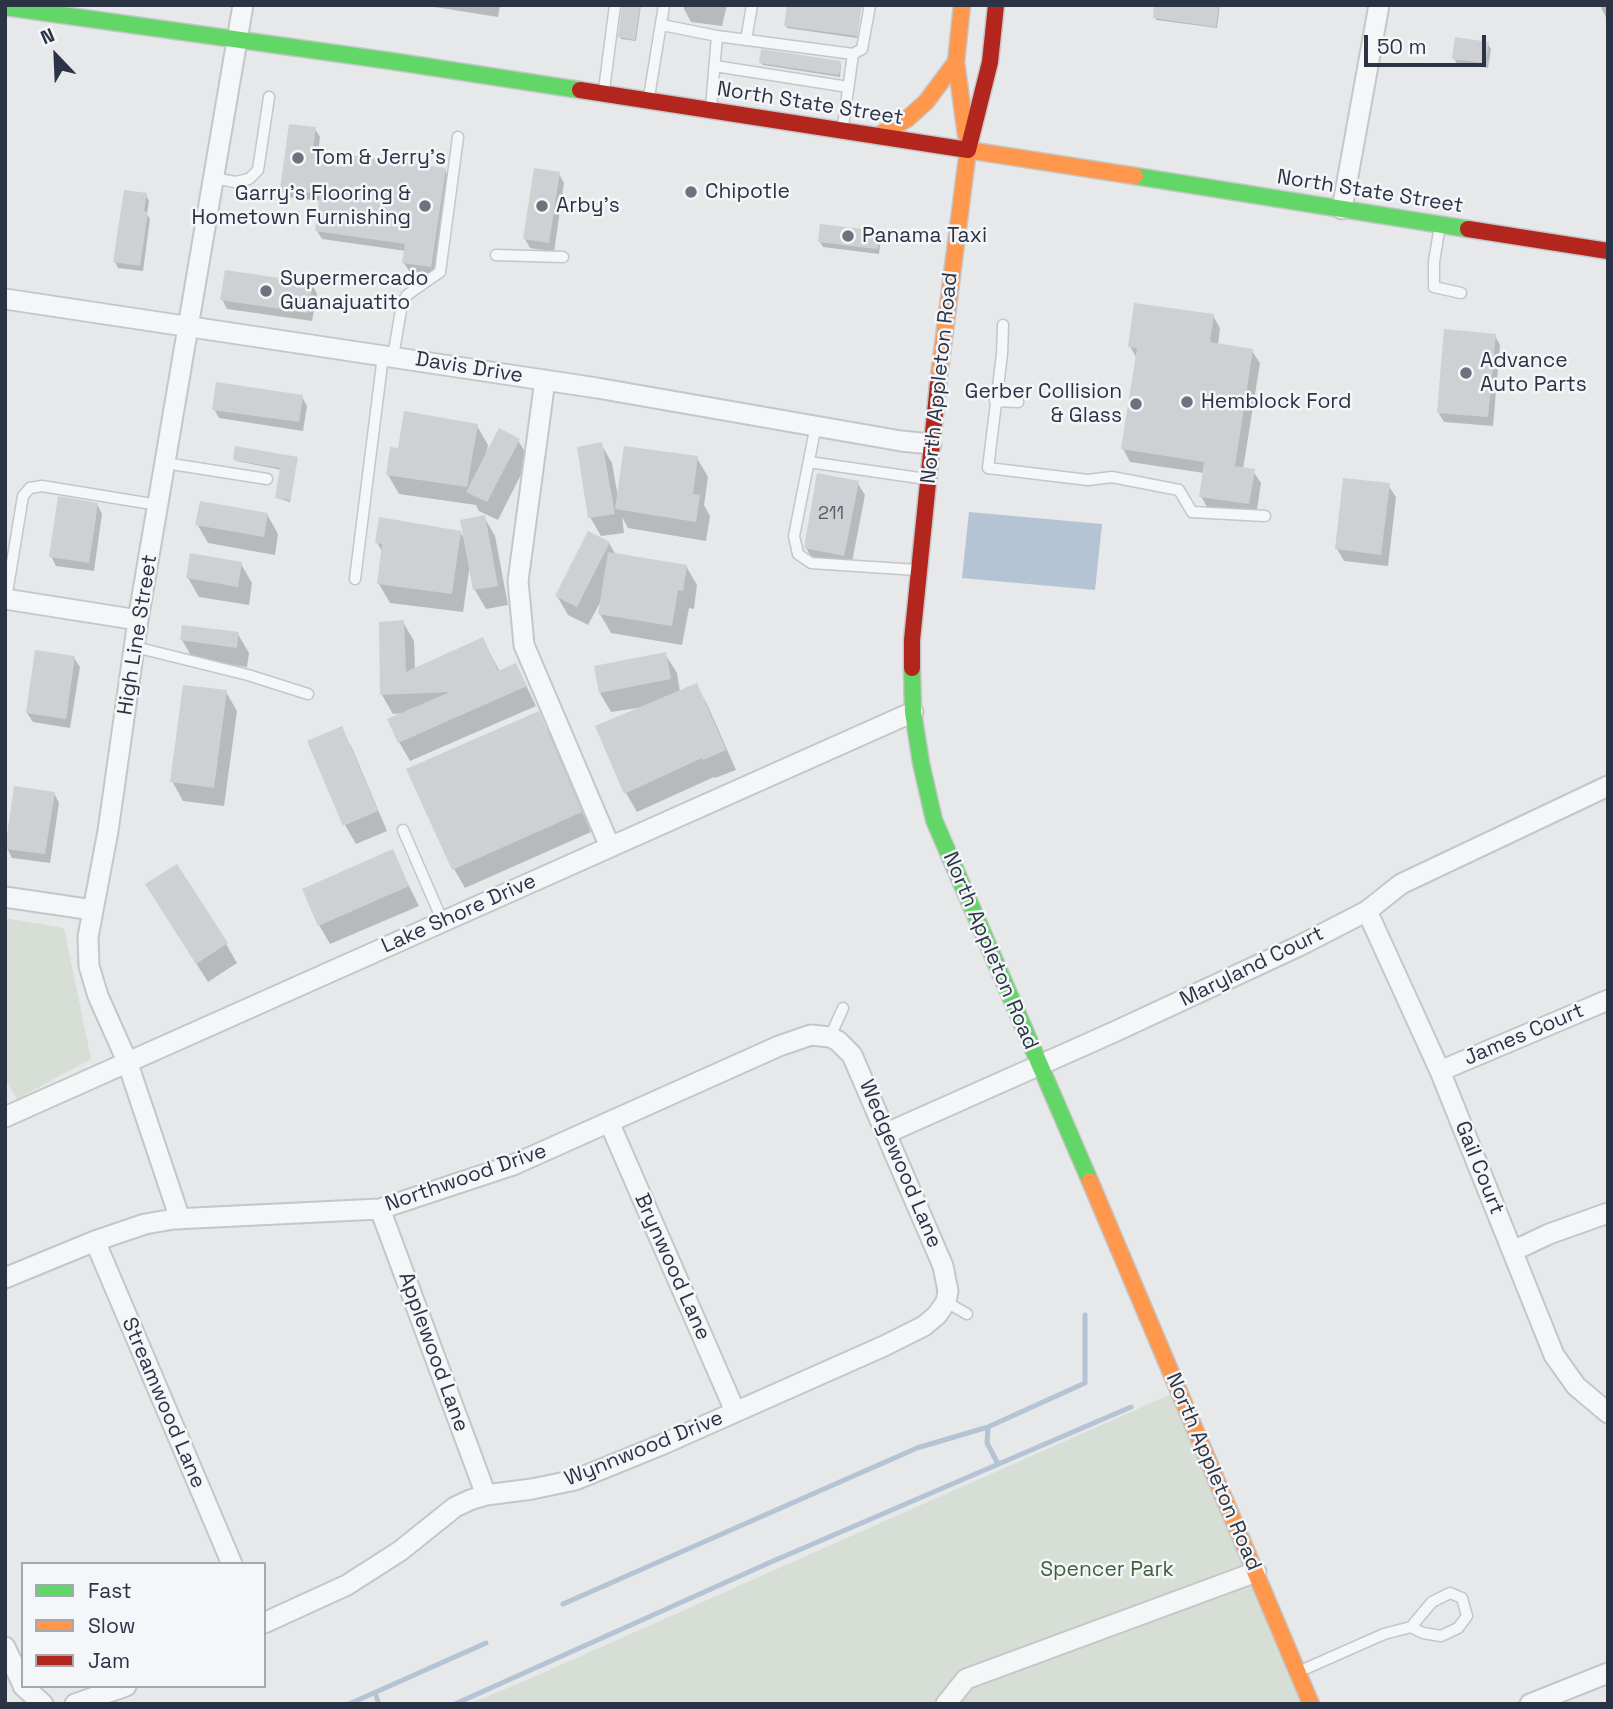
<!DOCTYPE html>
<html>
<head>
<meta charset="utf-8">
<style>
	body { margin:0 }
	#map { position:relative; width:1613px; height:1709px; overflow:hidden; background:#e6e8ea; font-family:"Space Grotesk",sans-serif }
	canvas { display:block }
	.frame { position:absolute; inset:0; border:7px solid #2b3445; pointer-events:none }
	.legend { position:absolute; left:21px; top:1562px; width:245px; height:126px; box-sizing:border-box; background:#f4f6f9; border:2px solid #a4a8b1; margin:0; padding:9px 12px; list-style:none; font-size:21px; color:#2b3445 }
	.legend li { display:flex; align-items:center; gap:14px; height:35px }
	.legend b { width:35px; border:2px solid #a4a8b1 }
	.north { position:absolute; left:21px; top:21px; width:70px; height:70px; -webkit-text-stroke:5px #f4f6f9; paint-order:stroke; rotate:337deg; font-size:19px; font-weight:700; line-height:28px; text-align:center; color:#2b3445 }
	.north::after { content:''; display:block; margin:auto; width:24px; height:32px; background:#2b3445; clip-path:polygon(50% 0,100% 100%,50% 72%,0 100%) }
	.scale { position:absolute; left:1364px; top:35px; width:122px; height:32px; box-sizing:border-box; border:4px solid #2b3445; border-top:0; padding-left:9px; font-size:21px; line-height:24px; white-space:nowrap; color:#2b3445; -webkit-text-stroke:5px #f4f6f9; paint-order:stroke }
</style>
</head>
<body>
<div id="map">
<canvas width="1613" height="1709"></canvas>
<div class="frame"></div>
<ul class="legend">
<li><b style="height:9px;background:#63d668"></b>Fast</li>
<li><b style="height:9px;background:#ff974d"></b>Slow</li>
<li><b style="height:9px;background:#b3261e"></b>Jam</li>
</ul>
<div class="north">N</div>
<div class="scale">50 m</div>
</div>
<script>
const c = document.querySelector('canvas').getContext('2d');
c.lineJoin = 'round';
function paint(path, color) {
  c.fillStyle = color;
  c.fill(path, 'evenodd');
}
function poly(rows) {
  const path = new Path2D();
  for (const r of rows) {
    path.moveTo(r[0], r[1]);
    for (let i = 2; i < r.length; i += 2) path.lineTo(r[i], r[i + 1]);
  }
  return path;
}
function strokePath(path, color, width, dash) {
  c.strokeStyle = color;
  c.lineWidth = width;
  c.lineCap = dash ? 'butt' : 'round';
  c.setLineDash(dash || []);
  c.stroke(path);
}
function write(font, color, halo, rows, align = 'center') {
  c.font = font + ' "Space Grotesk",sans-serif';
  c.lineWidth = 5;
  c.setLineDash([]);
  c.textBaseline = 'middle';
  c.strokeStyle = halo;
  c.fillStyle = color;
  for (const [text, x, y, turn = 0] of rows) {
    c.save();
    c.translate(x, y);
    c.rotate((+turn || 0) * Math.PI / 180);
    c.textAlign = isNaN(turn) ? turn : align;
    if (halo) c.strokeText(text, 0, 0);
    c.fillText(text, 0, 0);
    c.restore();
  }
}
paint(poly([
	[5,918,64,928,91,1059,17,1099,5,1079],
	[1178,1391,1312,1704,469,1704,520,1683]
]), '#d6ded6');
paint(poly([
	[969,512,1102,524,1095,590,962,578]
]), '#b4c4d5');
paint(poly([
	[422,5,500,5,498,17],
	[624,5,641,5,636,41,621,39,620,37],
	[684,5,727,5,722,26,691,22,684,9],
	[1156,5,1220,5,1217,28,1156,20],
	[1600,5,1608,5,1608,22],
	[861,8,857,38,787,28,786,25],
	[1487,43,1491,49,1488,68,1457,64,1454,58],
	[761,63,840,63,841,65,840,77,763,65],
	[315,129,320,137,318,152,445,170,449,178,435,274,409,271,404,263,406,251,322,239,317,231,321,201,286,197,281,189],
	[559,174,564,183,554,252,530,248,525,239],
	[146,195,149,201,147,214,150,219,143,271,118,268,115,262],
	[878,232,881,238,879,254,823,247,820,242],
	[312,284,317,294,312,321,227,309,222,299],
	[1213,316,1220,328,1218,345,1252,351,1260,363,1243,469,1253,471,1261,483,1256,516,1208,509,1201,496,1204,473,1130,462,1123,449,1137,359,1130,346],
	[1495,336,1500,345,1493,426,1444,422,1438,412],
	[302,397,307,406,303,431,219,418,214,409],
	[477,426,488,445,486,456,518,440,529,459,498,520,479,511,476,505,399,494,388,475,399,450],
	[601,444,612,463,618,497,697,458,708,477,704,505,710,516,706,541,628,528,622,517,624,533,601,536,590,517],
	[235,459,297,459,290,502,277,498,282,470,236,461],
	[857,482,865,495,851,567,813,560,806,548],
	[1388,485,1396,497,1388,566,1344,561,1337,549],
	[97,504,102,514,94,571,56,566,51,556],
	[267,514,278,534,275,555,208,543,197,524],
	[484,517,495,536,508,605,486,609,475,590,470,564,463,612,390,603,379,584,383,554,377,542,460,532,465,540],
	[609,543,616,555,686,566,697,585,694,609,689,608,682,645,611,633,600,614,602,599,588,625,568,615,557,596],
	[241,564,252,583,249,605,199,597,188,578],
	[403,622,414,641,415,669,483,640,500,672,516,665,536,706,410,761,399,742,404,713,393,714,382,695],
	[238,634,249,653,247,667,193,659,182,640],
	[665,654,677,673,680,692,696,685,707,704,736,770,715,778,714,777,637,812,626,793,644,707,611,712,600,693],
	[74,658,80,667,70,728,33,722,27,713],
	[226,692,237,711,224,806,183,801,172,781],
	[538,714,549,733,591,832,465,888,454,869],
	[341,729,352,748,387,831,356,844,345,825,310,742],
	[54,793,59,803,50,863,12,858,7,848],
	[392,852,419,906,330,944,319,925],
	[158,904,226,944,237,963,208,982]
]), '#0003');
strokePath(poly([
	[988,1427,987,1443,998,1464],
	[563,1604,917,1448,988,1427,1085,1383,1085,1315],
	[375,1693,379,1704],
	[349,1704,486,1643],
	[455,1704,771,1562,1131,1407]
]), '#b4c4d5', 5);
paint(poly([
	[622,5,640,5,635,40,618,37],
	[787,5,862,5,857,36,784,26],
	[1154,5,1219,5,1216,27,1153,18],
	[1455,37,1489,42,1485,63,1452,59],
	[761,49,841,61,839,75,759,63],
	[289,124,316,127,313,150,446,168,431,267,402,263,405,244,315,231,320,194,280,189],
	[534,168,560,172,549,243,523,239],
	[124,190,147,193,144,211,148,212,140,266,113,262],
	[820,224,879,231,877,249,818,242],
	[225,270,313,283,308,313,220,300],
	[1134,303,1214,314,1210,342,1253,349,1235,466,1255,469,1249,504,1199,497,1204,462,1121,449,1137,348,1128,347],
	[1444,329,1496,334,1488,417,1437,413],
	[216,382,303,395,299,422,212,410],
	[404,411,478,424,467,487,386,475,390,447,398,448],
	[499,428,520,439,487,502,466,492],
	[602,442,615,514,588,518,577,447],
	[235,446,298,457,290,500,275,498,280,468,233,460],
	[624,446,698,456,693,494,700,495,696,522,615,509],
	[817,473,859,481,844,556,804,548],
	[1343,478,1390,483,1381,555,1335,549],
	[58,496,98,503,89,563,49,557],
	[200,501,268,513,264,537,195,525],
	[485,515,498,586,473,590,460,520],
	[379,517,461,531,452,594,377,584,382,544,375,543],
	[588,531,610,542,577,607,555,596],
	[608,552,687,565,683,591,678,590,672,626,598,614],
	[190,553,242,562,238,587,186,578],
	[404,620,406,672,483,637,498,671,516,663,527,686,398,743,387,719,450,692,380,695,379,622],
	[182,625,239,632,237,648,180,640],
	[35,650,75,656,66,719,26,713],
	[666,652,671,679,599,693,594,666],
	[697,683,726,750,703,760,702,758,624,794,595,726],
	[183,685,227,690,214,788,170,782],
	[539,711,582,812,452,870,406,769],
	[342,726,378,811,343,826,307,741],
	[14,786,55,792,45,854,5,849],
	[393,849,409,886,318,926,302,889],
	[177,864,228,943,196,964,145,884]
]), '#ced0d3');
const lane = poly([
	[662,25,717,36,711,108],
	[717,36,853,54,843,126],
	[746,40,752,5],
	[853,54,862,49,870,5],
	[715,66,848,87],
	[604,90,615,5],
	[649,97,664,5],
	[214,178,235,182,249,179,258,170,269,97],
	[1440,225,1434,262,1434,287,1461,293],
	[496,255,563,257],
	[1003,325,1002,354,988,468,1088,480,1112,477,1179,490,1192,512,1265,516],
	[393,357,402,304,407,295,440,272,458,137],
	[995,401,1018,402],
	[816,425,794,536,798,554,811,563,917,570],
	[809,462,926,479],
	[165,463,267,479],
	[355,579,383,356],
	[6,599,23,496,30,488,42,486,158,505],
	[135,647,248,675,308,694],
	[403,830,443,922],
	[830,1037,843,1008],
	[946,1302,967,1314],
	[1298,1672,1384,1634,1411,1627,1432,1602,1450,1593,1462,1598,1467,1616,1458,1628,1441,1636,1423,1633,1411,1627]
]);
const street = poly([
	[1342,209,1379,5],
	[5,299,597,388,901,441,931,444],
	[545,380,518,581,524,645,610,847],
	[5,599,138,620],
	[5,897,93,910],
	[1367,911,1440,1071,1554,1355,1576,1386,1608,1413],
	[1440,1071,1608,1000],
	[5,1117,913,712],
	[609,1122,735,1411],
	[887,1133,1114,1032,1299,946,1367,911,1401,884,1608,786],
	[380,1209,486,1495],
	[180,1219,127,1061,98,996,89,966,88,937,108,831,138,620,243,5],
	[95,1241,232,1564],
	[1513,1251,1549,1234,1608,1213],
	[5,1278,95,1241,145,1224,174,1219,380,1209,513,1165,779,1046,811,1035,830,1037,838,1041,852,1055,943,1266,948,1291,946,1302,937,1315,924,1326,884,1346,661,1445,575,1480,532,1489,486,1495,470,1500,455,1507,400,1551,347,1585,264,1623],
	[5,1647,23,1685],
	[23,1686,43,1704],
	[75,1704,126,1686],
	[946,1704,966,1679,1256,1572],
	[1530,1704,1608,1673]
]);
const fast = poly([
	[5,7,391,61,580,90],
	[1135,176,1468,229],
	[912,668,913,712,921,763,934,820,1090,1181]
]);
const slow = poly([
	[962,5,956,62,966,135],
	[877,136,907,119,926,102,956,62],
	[938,384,968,150,1135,176],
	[1090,1181,1311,1704]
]);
const jam = poly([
	[580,90,968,150],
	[968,150,990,62,996,5],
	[1468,229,1608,251],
	[912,668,912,640,938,384]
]);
strokePath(lane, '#c4c6c8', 13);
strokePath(street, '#c4c6c8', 23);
strokePath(fast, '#c4c6c8', 19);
strokePath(slow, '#c4c6c8', 19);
strokePath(jam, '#c4c6c8', 19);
strokePath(lane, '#f5f6f7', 10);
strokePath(street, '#f5f6f7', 19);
strokePath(fast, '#63d668', 16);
strokePath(slow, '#ff974d', 16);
strokePath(jam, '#b3261e', 16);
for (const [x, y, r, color] of [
	[298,158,7,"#6c737f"],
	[691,192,7,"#6c737f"],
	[425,206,7,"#6c737f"],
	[542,206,7,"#6c737f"],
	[848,236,7,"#6c737f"],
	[266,291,7,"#6c737f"],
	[1466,373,7,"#6c737f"],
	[1187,402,7,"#6c737f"],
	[1136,404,7,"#6c737f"]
]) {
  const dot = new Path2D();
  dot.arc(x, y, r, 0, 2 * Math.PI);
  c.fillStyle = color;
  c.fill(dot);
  strokePath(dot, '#f4f6f9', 2.5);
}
write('18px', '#545c69', null, [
	["211",831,514]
]);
write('21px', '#2b3445', '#f4f6f9', [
	["North State Street",810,104,9],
	["North State Street",1370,192,9],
	["Davis Drive",469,368,9],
	["North Appleton Road",940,378,-84],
	["High Line Street",138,635,-81],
	["Lake Shore Drive",459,914,-24],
	["North Appleton Road",990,951,67],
	["Maryland Court",1252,967,-26],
	["James Court",1524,1035,-23],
	["Wedgewood Lane",900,1164,67],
	["Gail Court",1479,1168,68],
	["Northwood Drive",466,1178,-19],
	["Brynwood Lane",672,1267,66],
	["Applewood Lane",433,1352,70],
	["Streamwood Lane",163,1403,67],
	["Wynnwood Drive",644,1449,-22],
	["North Appleton Road",1213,1472,67]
]);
write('21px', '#2b3445', '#f4f6f9', [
	["Tom & Jerry's",312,158],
	["Chipotle",705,192],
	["Garry's Flooring &",411,194,"right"],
	["Hometown Furnishing",411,218,"right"],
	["Arby's",556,206],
	["Panama Taxi",862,236],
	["Supermercado",280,279],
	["Guanajuatito",280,303],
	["Advance",1480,361],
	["Auto Parts",1480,385],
	["Gerber Collision",1122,392,"right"],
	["& Glass",1122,416,"right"],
	["Hemblock Ford",1201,402]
], 'left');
write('21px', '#3f6138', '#f4f6f9', [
	["Spencer Park",1107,1570]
]);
</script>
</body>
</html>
